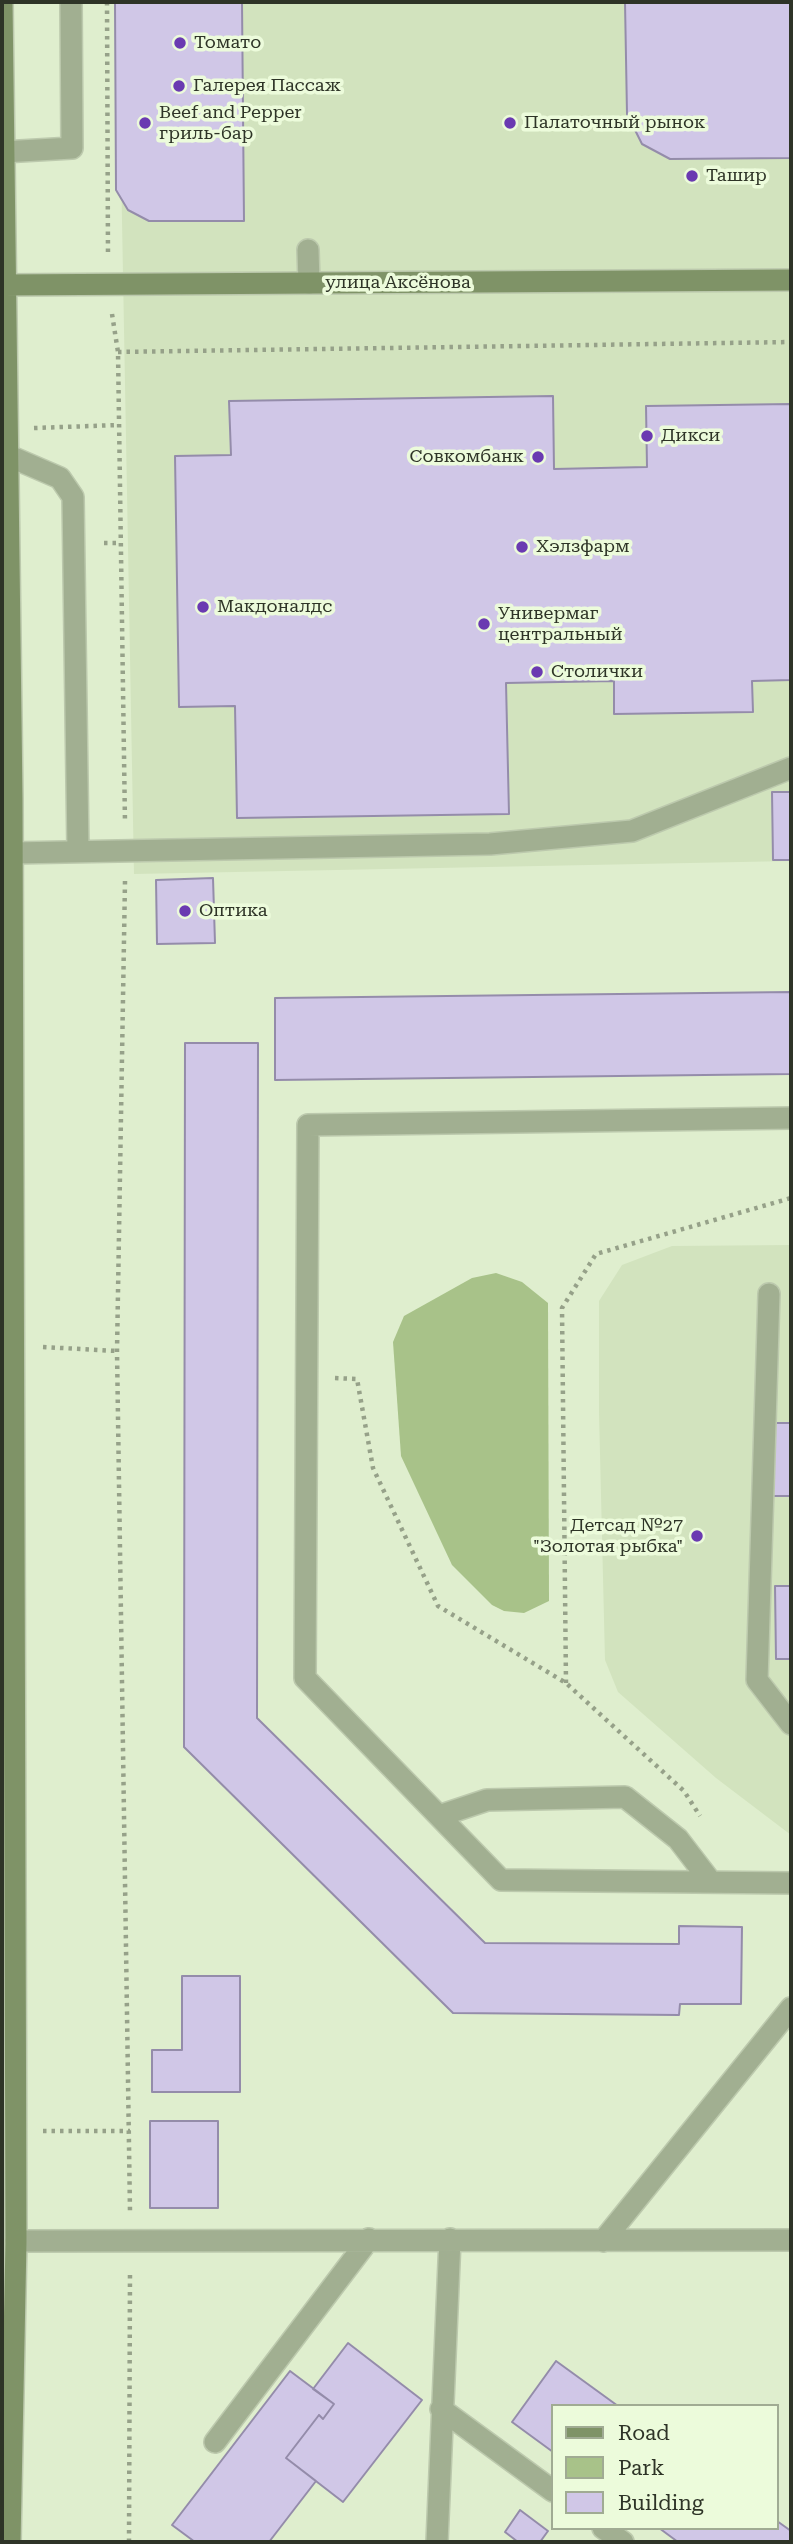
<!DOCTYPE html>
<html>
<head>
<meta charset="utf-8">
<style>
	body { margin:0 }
	#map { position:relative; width:793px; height:2544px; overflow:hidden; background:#dfeece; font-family:"Roboto Serif",serif }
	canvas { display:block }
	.frame { position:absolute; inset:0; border:4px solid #2e3427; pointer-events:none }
	.legend { position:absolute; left:551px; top:2404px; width:228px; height:126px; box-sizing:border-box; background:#ecfbdb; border:2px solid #a0ab93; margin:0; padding:9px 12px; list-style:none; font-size:21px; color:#2e3427 }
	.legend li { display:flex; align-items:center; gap:14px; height:35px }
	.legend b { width:35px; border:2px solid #a0ab93 }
</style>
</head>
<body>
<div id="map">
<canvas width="793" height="2544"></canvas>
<div class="frame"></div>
<ul class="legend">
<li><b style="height:9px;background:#7f9367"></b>Road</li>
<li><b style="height:19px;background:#a8c289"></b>Park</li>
<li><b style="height:19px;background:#d0c7e7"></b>Building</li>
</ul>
</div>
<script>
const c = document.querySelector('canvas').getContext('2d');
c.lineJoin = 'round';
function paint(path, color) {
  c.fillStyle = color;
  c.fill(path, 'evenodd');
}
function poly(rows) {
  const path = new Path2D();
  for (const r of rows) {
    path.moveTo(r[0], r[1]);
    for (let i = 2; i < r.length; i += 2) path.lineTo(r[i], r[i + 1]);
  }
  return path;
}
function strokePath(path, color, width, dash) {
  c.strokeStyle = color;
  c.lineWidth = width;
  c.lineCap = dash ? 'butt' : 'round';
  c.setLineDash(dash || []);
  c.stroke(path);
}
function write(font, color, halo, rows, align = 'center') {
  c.font = font + ' "Roboto Serif",serif';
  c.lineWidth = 7;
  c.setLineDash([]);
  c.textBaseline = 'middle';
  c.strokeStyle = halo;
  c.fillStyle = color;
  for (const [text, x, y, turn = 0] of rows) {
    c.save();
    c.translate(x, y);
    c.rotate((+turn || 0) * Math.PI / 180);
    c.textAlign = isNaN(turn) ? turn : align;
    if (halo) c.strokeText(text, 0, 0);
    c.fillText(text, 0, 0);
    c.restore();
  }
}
paint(poly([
	[118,2,791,2,791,861,134,874],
	[791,1245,791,1835,716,1778,618,1692,605,1660,599,1412,599,1301,622,1265,672,1246]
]), '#d2e3be');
paint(poly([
	[496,1273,522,1282,548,1303,549,1601,524,1613,504,1611,492,1605,452,1565,401,1456,393,1342,404,1316,472,1278]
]), '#a8c289');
const building = poly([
	[115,2,242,2,244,221,149,221,128,210,116,190,115,2],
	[625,2,791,2,791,158,670,159,642,144,627,114,625,2],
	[553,396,554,469,647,467,646,406,791,404,791,680,752,681,753,712,614,714,614,681,506,683,509,814,237,818,235,706,179,707,175,456,231,455,229,401,553,396],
	[772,792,791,792,791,860,773,860,772,792],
	[213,878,215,943,157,944,156,880,213,878],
	[791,992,791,1074,275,1080,275,998,791,992],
	[185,1043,258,1043,257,1718,485,1943,679,1944,679,1926,742,1927,741,2004,680,2004,679,2015,453,2013,184,1747,185,1043],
	[772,1423,791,1423,791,1496,773,1496,772,1423],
	[775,1586,791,1586,791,1659,776,1659,775,1586],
	[182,1976,240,1976,240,2092,152,2092,152,2050,182,2050,182,1976],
	[150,2121,218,2121,218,2208,150,2208,150,2121],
	[348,2343,422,2400,343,2502,286,2458,319,2415,323,2419,334,2404,313,2389,348,2343],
	[556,2361,618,2406,553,2406,553,2452,512,2422,556,2361],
	[290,2371,334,2404,323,2419,319,2415,286,2458,316,2481,269,2542,195,2542,172,2525,290,2371],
	[520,2510,548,2531,540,2542,518,2542,505,2532,520,2510],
	[777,2521,791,2531,791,2542,678,2542,659,2528,777,2528,777,2521]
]);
paint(building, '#d0c7e7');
strokePath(building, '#948caa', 2);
const lane = poly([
	[3,152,72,148,71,2],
	[308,250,309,283],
	[9,456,60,478,73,497,78,851],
	[12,853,490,844,632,831,791,768],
	[791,1118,308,1125,305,1678,501,1880,791,1883],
	[769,1294,757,1680,791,1724],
	[439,1816,487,1800,625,1797,678,1839,711,1882],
	[16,2241,791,2240],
	[603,2241,791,2008],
	[441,2409,553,2491],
	[215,2442,369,2239],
	[603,2528,623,2542],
	[437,2542,450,2239]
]);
const secondary = poly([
	[2,2,12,799,16,2241,10,2542],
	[2,285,791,280]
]);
strokePath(lane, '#bcc9ad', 24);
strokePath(secondary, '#bcc9ad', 24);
strokePath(poly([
	[107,2,108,257],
	[112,314,118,352,125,823],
	[118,352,791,342],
	[34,428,119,425],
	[104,543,121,543],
	[125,881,117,1351,130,2212],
	[43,1347,117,1351],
	[335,1378,357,1379,373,1468,438,1606,566,1683,684,1791,700,1816],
	[566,1683,562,1308,596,1254,791,1198],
	[43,2131,130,2131],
	[129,2542,130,2270]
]), '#96a189', 4.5, [3.5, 5]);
strokePath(lane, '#a1af91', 21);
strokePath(secondary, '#7f9367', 21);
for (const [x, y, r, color] of [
	[180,43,7,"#6a3ab1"],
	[179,86,7,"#6a3ab1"],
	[145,123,7,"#6a3ab1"],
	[510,123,7,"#6a3ab1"],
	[692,176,7,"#6a3ab1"],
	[647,436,7,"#6a3ab1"],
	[538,457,7,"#6a3ab1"],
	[522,547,7,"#6a3ab1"],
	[203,607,7,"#6a3ab1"],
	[484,624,7,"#6a3ab1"],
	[537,672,7,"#6a3ab1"],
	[185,911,7,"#6a3ab1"],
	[697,1536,7,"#6a3ab1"]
]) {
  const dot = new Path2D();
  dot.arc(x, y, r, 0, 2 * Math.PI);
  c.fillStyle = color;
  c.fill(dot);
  strokePath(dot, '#ecfbdb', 2.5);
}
write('18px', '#2e3427', '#ecfbdb', [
	["Томато",194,43],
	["Галерея Пассаж",193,86],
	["Beef and Pepper",159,113],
	["гриль-бар",159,134],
	["Палаточный рынок",524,123],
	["Ташир",706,176],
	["Дикси",661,436],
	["Совкомбанк",524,457,"right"],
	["Хэлзфарм",536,547],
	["Макдоналдс",217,607],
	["Универмаг",498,614],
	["центральный",498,635],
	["Столички",551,672],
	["Оптика",199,911],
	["Детсад №27",683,1526,"right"],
	["\"Золотая рыбка\"",683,1547,"right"]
], 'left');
write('18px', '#2e3427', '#ecfbdb', [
	["улица Аксёнова",398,283]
]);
</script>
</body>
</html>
